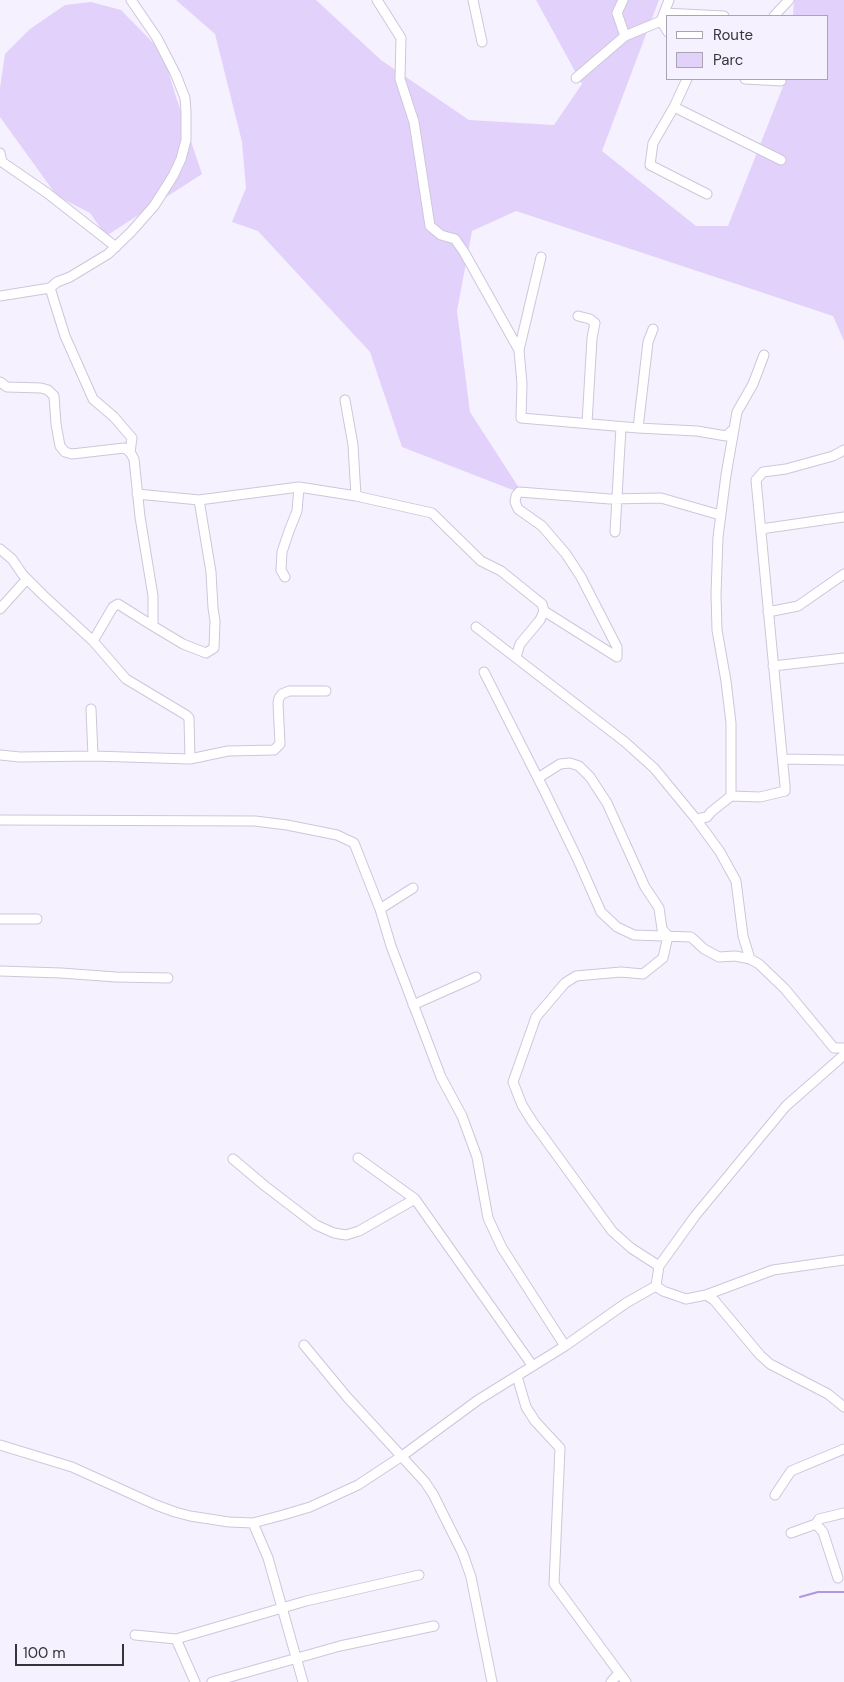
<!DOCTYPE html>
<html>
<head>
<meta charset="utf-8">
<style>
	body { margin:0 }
	#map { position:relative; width:844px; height:1682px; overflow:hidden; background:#f6f1fe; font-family:"DM Sans",sans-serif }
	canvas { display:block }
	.legend { position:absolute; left:666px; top:15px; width:162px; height:65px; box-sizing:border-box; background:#f6f1fe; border:1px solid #a9a5b0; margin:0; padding:6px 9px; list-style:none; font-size:15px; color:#36333b }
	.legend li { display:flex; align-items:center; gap:10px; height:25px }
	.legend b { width:25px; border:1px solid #a9a5b0 }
	.scale { position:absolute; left:15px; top:1644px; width:109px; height:22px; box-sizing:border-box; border:2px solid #36333b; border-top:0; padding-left:6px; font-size:15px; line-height:18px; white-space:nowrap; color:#36333b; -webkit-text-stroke:4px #f6f1fe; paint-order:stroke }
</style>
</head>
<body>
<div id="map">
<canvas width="844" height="1682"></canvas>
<ul class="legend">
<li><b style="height:6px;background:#fff"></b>Route</li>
<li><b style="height:14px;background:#e2d2fb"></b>Parc</li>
</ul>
<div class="scale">100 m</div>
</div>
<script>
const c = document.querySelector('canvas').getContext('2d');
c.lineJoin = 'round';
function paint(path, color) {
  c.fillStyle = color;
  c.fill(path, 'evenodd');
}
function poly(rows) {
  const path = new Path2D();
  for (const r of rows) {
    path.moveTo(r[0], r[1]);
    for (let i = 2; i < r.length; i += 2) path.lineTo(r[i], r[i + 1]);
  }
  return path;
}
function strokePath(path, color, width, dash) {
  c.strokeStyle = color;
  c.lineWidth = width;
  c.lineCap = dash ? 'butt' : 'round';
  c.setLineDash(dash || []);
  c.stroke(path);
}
paint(poly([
	[176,0,316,0,381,60,469,120,554,125,582,84,536,0,659,0,602,151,696,226,728,226,786,79,828,79,828,16,793,16,794,0,844,0,844,341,833,316,516,211,472,231,457,311,470,412,523,494,402,447,370,352,258,231,232,222,246,188,242,142,215,34],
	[91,2,121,10,163,53,176,97,202,174,106,236,90,213,57,196,0,117,0,88,5,54,30,29,65,5]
]), '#e2d2fb');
strokePath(poly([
	[800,1597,818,1592,844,1592]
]), '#b395e0', 2);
const minor = poly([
	[377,0,401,38,400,79,414,122,430,226,441,235,455,239,464,252,519,350,522,384,521,418,638,428,697,431,726,436,734,429],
	[473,0,482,42],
	[623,0,617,13,625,36],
	[664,13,724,16],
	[774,16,789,0],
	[668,32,661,21,669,0],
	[576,78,625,36,661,21],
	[687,79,674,107,653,143,650,165,707,194],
	[745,79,781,81],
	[674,107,781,160],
	[0,153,2,162,47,193,116,247],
	[50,288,65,336,93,399,114,417,132,438,130,452],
	[0,296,50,288,57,282,70,277,108,254,131,232,154,206,173,176,181,159,186,140,186,112,185,98,176,75,157,38,131,0],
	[578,316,590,319,595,323,592,338,587,423],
	[519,350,541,257],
	[0,382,7,387,41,388,48,390,54,396,56,424,60,446,65,452,72,454,124,448,130,452,134,459,140,517,153,596,153,626,183,644,206,653,214,648,215,621,213,608,211,572,199,500,299,487,356,496,432,513,481,561,501,571,542,604,544,611,617,657,617,647,581,577,566,554,542,526,518,509,515,502,516,496,519,492,610,499,661,498,720,515],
	[345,400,353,445,356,496],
	[638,428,648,342,653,329],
	[137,494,199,500],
	[761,529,844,517],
	[615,532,621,427],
	[0,549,12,559,23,575,43,595,93,641,113,607,118,604,153,626],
	[285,577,281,570,282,552,289,531,297,511,299,487],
	[0,609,27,579],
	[768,612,798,606,844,574],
	[476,627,625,742,654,768,696,819],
	[93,641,126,679,186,715,189,718,190,759],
	[516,657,520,644,540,620,544,611],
	[773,666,844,658],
	[484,672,546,794,578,860,601,912,617,927,634,935,691,937,704,949,719,957,735,956,750,959,759,964,785,989,834,1048,844,1048],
	[91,709,93,756,190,759,228,751,274,750,280,744,278,703,279,698,282,694,289,691,326,691],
	[0,755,20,757,93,756],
	[783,759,844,760],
	[538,778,560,764,570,763,579,766,590,777,607,803,645,887,659,908,662,929,668,936,663,958,643,974,621,972,576,976,565,983,536,1017,513,1082,522,1105,532,1121,612,1231,631,1248,659,1266],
	[731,796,760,797,785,791,785,786,756,480,763,472,786,469,833,456,844,450],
	[0,820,255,821,287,825,337,835,354,843,380,909,391,946,441,1077,462,1116,477,1157,488,1218,502,1248,565,1346],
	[380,909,413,888],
	[0,919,37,919],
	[750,959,743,936,736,881,720,852,696,819,707,817,711,812,731,796,731,723,726,681,717,630,716,594,718,537,726,475,737,412,753,384,764,355],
	[0,971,61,973,116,977,168,978],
	[413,1005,476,977],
	[358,1158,415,1199,532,1365],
	[233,1159,265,1186,316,1225,334,1233,346,1235,359,1231,415,1199],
	[656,1286,663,1291,686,1299,706,1295,714,1300,760,1355,770,1364,828,1394,844,1407],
	[706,1295,773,1270,844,1260],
	[304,1345,347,1397,425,1482,433,1494,463,1554,471,1577,492,1682],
	[517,1376,526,1407,535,1421,560,1448,554,1584,626,1682],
	[0,1445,72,1467,156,1505,175,1512,190,1516,229,1522,253,1523,283,1515,310,1507,358,1485,402,1456,478,1400,565,1346,626,1303,656,1286,659,1266,695,1216,786,1106,844,1055],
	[775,1495,791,1471,844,1449],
	[253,1523,268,1558,303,1682],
	[816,1524,823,1532,838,1578],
	[791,1533,816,1524,819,1519,844,1513],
	[135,1635,176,1639,306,1601,419,1575],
	[176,1639,195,1682],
	[212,1682,340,1646,434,1626],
	[611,1682,619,1673]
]);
strokePath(minor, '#cec6db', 11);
strokePath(minor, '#fff', 9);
</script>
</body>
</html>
